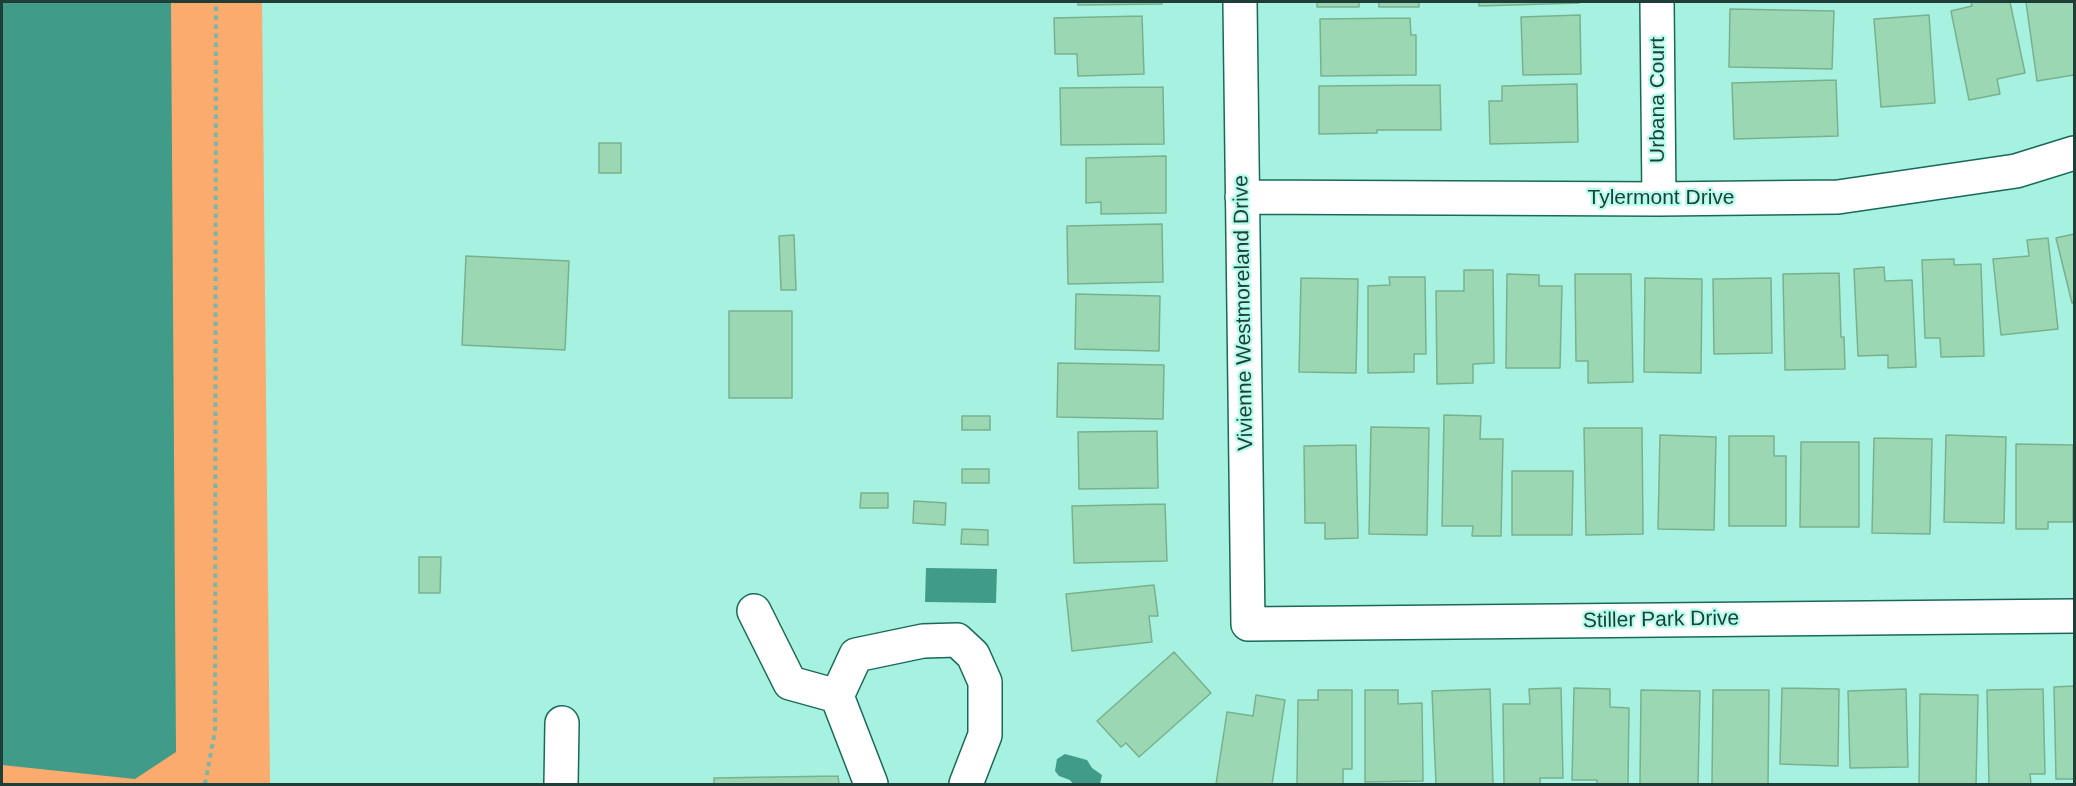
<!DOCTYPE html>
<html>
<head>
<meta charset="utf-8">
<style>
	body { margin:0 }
	#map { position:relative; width:2076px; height:786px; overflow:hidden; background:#a6f1df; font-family:Helvetica,sans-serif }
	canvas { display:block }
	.frame { position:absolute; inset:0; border:3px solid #1f3e37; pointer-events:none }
</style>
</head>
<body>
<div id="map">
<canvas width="2076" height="786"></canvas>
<div class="frame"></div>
</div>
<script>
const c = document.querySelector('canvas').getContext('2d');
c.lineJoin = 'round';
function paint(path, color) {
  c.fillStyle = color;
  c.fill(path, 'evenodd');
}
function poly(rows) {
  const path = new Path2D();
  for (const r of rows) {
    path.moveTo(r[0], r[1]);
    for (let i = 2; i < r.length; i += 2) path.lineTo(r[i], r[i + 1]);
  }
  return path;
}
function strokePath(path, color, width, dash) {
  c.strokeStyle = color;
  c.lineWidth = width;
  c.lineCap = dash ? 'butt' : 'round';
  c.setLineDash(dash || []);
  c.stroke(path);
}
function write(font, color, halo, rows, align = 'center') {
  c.font = font + ' Helvetica,sans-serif';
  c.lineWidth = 4.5;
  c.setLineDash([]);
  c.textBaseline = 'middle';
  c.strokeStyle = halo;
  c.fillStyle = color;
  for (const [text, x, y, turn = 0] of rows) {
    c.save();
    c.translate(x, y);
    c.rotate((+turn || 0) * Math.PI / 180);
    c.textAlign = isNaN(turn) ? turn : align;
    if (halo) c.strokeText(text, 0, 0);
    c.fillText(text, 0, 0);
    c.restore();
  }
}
paint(poly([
	[2,2,262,2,270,784,2,784]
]), '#fbab6e');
paint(poly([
	[2,2,171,2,176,752,135,779,2,765],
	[926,568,997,569,996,603,925,602],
	[1065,754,1087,760,1092,768,1102,775,1100,784,1073,784,1070,780,1059,776,1055,771,1057,759]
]), '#409b89');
const building = poly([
	[1078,2,1162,2,1162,4,1078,5,1078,2],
	[1317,2,1359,2,1359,7,1317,7,1317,2],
	[1379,2,1419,2,1419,7,1379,7,1379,2],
	[1479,2,1579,2,1579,3,1479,6,1479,2],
	[1971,2,2010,2,2025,73,1997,79,2000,94,1969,100,1951,11,1972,6,1971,2],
	[2026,2,2074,2,2074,75,2037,81,2026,2],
	[1730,9,1834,11,1832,69,1729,67,1730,9],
	[1580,15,1581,74,1523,75,1521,17,1580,15],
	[1929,15,1935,103,1881,107,1874,19,1929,15],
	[1142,16,1144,74,1078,76,1077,54,1055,54,1054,18,1142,16],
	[1410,18,1411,35,1416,35,1416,75,1321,76,1320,19,1410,18],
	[1836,80,1838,136,1734,139,1732,83,1836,80],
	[1577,84,1578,142,1490,144,1489,101,1502,101,1502,86,1577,84],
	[1440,85,1441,130,1377,130,1377,133,1319,134,1319,86,1440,85],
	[1163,87,1164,144,1061,145,1060,88,1163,87],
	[599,143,621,143,621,173,599,173,599,143],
	[1166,156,1166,213,1101,214,1101,202,1086,203,1086,158,1166,156],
	[1162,224,1163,282,1068,284,1067,226,1162,224],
	[2074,234,2074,302,2072,303,2056,238,2074,234],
	[794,235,796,290,781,290,779,236,794,235],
	[2048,238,2058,329,2001,335,1993,259,2029,256,2027,240,2048,238],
	[466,256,569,261,565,350,462,345,466,256],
	[1954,259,1954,265,1981,264,1984,356,1941,357,1940,338,1925,338,1922,260,1954,259],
	[1884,267,1885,281,1912,280,1916,367,1888,368,1888,355,1858,356,1854,269,1884,267],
	[1464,270,1493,270,1494,363,1473,364,1473,383,1437,384,1436,291,1464,291,1464,270],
	[1839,273,1841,337,1844,337,1845,369,1785,370,1783,274,1839,273],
	[1507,274,1539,275,1539,286,1562,286,1560,368,1506,368,1507,274],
	[1575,274,1631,274,1633,382,1588,383,1588,361,1576,361,1575,274],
	[1389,277,1425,277,1426,354,1414,354,1414,372,1368,373,1368,286,1390,285,1389,277],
	[1301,278,1358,279,1356,373,1299,372,1301,278],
	[1645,278,1702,279,1701,373,1644,372,1645,278],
	[1771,278,1772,353,1714,354,1713,279,1771,278],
	[1076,294,1160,296,1159,351,1075,349,1076,294],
	[729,311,792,311,792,398,729,398,729,311],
	[1058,363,1164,365,1163,419,1057,417,1058,363],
	[1444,415,1481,416,1480,439,1503,439,1501,536,1472,536,1473,526,1442,526,1444,415],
	[962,416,990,416,990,430,962,430,962,416],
	[1371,427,1429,428,1427,535,1369,534,1371,427],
	[1584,428,1642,428,1643,534,1586,535,1584,428],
	[1157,431,1158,488,1079,489,1078,432,1157,431],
	[1660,435,1716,437,1714,530,1658,529,1660,435],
	[1946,435,2006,437,2004,523,1944,522,1946,435],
	[1729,436,1774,436,1774,456,1786,456,1786,526,1729,526,1729,436],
	[1874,438,1932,439,1930,534,1872,533,1874,438],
	[1801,442,1859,442,1859,527,1800,527,1801,442],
	[2016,444,2073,445,2073,522,2048,522,2048,529,2016,529,2016,444],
	[1356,445,1358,538,1325,539,1325,523,1305,523,1304,446,1356,445],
	[962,469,989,469,989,483,962,483,962,469],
	[1512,471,1573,471,1572,535,1512,535,1512,471],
	[861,493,888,493,888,508,860,508,861,493],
	[914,501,946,503,945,525,913,523,914,501],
	[1165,504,1167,561,1074,563,1072,506,1165,504],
	[962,529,988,530,988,545,961,544,962,529],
	[419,557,441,557,440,593,419,593,419,557],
	[1154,585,1158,616,1149,616,1152,642,1072,651,1066,594,1154,585],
	[1174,652,1211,693,1139,757,1126,743,1121,747,1097,721,1174,652],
	[2074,686,2074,779,2056,779,2054,687,2074,686],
	[1561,688,1563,778,1540,778,1540,784,1504,784,1503,704,1530,704,1529,689,1561,688],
	[1574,688,1610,689,1610,707,1629,708,1628,784,1597,784,1597,780,1572,780,1574,688],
	[1782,688,1839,689,1838,766,1780,764,1782,688],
	[1490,689,1493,784,1436,784,1432,691,1490,689],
	[1906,689,1908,767,1850,768,1848,691,1906,689],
	[2043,689,2045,774,2030,774,2031,784,1989,784,1987,690,2043,689],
	[1318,690,1352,690,1352,769,1343,769,1343,784,1297,784,1298,700,1318,700,1318,690],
	[1365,690,1398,690,1398,704,1422,703,1423,781,1365,782,1365,690],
	[1641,690,1700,691,1698,784,1640,784,1641,690],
	[1713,690,1769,690,1768,784,1712,784,1713,690],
	[1920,694,1978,695,1976,784,1919,784,1920,694],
	[1256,695,1285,700,1272,784,1216,784,1227,712,1253,716,1256,695],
	[838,776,839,784,714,784,714,778,838,776]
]);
paint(building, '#9cd7b3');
strokePath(building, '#78b18f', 1.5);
const minor = poly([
	[1240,2,1248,624,2074,616],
	[1657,2,1659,199],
	[1242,197,1659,199,1838,197,2016,171,2074,153],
	[754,611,790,683,837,696],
	[561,784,562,723],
	[871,784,837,696,856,655,923,641,957,640,973,655,985,682,985,735,966,784]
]);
strokePath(minor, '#19695a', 36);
strokePath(poly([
	[205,784,215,731,216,2]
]), '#7ab6a8', 4, [4.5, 4.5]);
strokePath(minor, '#fff', 33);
write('21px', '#1f3e37', '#b3feec', [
	["Urbana Court",1658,100,-90],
	["Tylermont Drive",1661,198],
	["Vivienne Westmoreland Drive",1244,313,-91],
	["Stiller Park Drive",1661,620,-1]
]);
</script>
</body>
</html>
